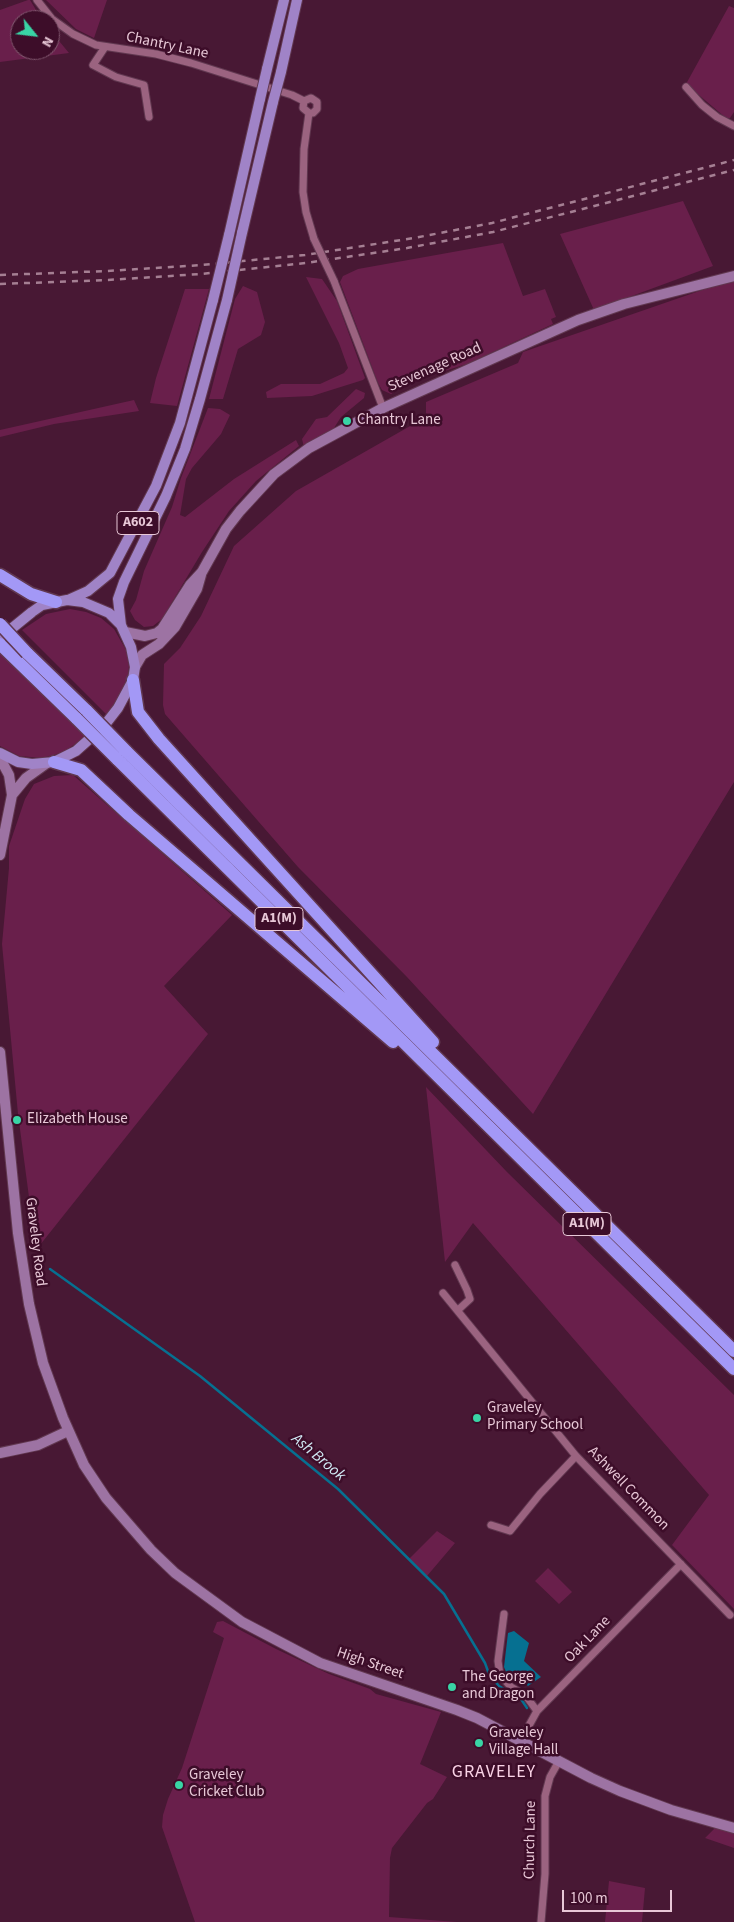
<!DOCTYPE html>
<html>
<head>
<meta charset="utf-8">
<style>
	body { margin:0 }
	#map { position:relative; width:734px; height:1922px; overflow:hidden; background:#481834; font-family:"Source Sans 3",sans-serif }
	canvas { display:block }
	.north { position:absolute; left:10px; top:10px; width:50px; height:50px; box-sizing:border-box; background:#3d0d29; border:1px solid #81586f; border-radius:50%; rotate:119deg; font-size:14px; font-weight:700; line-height:20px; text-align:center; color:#e8c8d7 }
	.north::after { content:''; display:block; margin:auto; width:18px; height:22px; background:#39d4a5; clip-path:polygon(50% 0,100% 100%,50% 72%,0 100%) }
	.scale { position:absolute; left:562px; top:1890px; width:110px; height:22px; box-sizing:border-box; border:2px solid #e8c8d7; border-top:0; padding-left:6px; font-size:15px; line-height:18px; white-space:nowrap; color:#e8c8d7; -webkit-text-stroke:4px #3d0d29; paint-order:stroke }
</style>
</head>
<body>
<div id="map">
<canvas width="734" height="1922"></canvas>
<div class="north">N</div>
<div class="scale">100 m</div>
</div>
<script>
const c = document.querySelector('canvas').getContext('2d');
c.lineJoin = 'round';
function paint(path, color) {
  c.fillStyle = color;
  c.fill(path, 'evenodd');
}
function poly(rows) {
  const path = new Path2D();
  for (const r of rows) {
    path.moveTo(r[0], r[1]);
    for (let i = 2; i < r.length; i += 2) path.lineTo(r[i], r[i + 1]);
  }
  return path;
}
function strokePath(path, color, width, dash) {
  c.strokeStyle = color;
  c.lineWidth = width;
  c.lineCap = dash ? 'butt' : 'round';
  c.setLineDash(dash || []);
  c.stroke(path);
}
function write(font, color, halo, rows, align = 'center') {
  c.font = font + ' "Source Sans 3",sans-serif';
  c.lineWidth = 5;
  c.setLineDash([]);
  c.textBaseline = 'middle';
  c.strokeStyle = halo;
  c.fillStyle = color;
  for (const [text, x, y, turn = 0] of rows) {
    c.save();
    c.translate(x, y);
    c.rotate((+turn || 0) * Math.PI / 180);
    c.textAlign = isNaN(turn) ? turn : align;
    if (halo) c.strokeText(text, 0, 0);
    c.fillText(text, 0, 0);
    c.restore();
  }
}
paint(poly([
	[28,0,30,0,42,20,20,20,20,50,50,50,50,30,69,53,0,62,0,10],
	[46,0,107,0,94,38,76,29],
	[729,6,734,8,734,112,730,118,726,118,686,84],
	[683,201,713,266,594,310,560,234],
	[503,243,523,296,545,289,556,317,551,319,553,324,467,364,415,380,391,394,382,390,378,383,340,282,343,276,358,269],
	[306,277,322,279,337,301,365,378,363,380,312,396,267,398,266,392,281,384,320,384,344,373,348,368,339,343],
	[734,279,734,782,533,1114,407,977,298,867,165,714,163,705,164,664,180,648,201,616,234,546,296,491,426,417,426,402,518,363,523,352],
	[243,286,257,292,265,322,261,335,238,349,223,399,209,399,235,299],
	[185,289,209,289,177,406,150,403,156,378],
	[356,389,365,393,364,398,341,417,334,428,304,447,302,439,316,419,327,417],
	[134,400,139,411,54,424,0,437,0,430],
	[208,408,220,409,230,415,221,434,192,468,186,479,180,515,185,517,234,479,296,440,299,446,256,481,229,511,202,552,162,619,153,626,144,627,135,620,130,611,136,600,144,571,172,507,181,478],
	[70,609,86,612,101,618,114,629,126,650,129,666,127,682,125,690,107,715,22,630,46,614],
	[0,651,86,736,64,752,42,758,19,756,0,746],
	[73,775,232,915,164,986,208,1034,36,1250,18,1114,2,944,9,868,9,846,25,799,34,784,54,776],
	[426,1087,507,1172,734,1395,734,1609,672,1545,709,1495,473,1223,445,1262],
	[437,1531,455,1543,427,1576,409,1559],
	[548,1568,572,1592,559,1604,535,1581],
	[223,1621,276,1649,329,1674,370,1689,376,1694,441,1712,420,1764,447,1777,433,1799,427,1803,392,1848,390,1858,389,1917,457,1922,195,1922,162,1827,163,1815,168,1799,182,1768,224,1638,213,1632,217,1622],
	[715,1828,734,1830,734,1848,705,1838],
	[609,1881,645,1888,642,1922,605,1922]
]), '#691f4b');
paint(poly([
	[514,1631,529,1643,524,1661,541,1677,528,1686,523,1682,518,1683,507,1674,504,1667,508,1633]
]), '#067091');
strokePath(poly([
	[50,1269,200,1376,338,1489,444,1594,485,1663,489,1674,499,1686,521,1699,527,1708]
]), '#067091', 2.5);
const street = poly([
	[37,0,52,19,73,34,96,45,156,54,191,63,292,95,304,101],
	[105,47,93,65,116,77,144,85,149,117],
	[686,87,702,105,717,117,734,126],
	[304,101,311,98,317,102,317,109,313,113,309,113],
	[304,101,303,108,309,113],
	[309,113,304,149,303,192,306,212,314,239],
	[334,281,383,408],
	[455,1265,467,1290,470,1299,458,1310],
	[443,1293,576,1456,730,1615],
	[491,1525,510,1531,540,1494,576,1456],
	[504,1614,498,1661,500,1675,511,1687,526,1696,537,1711],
	[521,1740,537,1711,681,1564],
	[541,1922,545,1874,545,1796,550,1777,559,1761]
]);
const secondary = poly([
	[125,632,145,636,157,633,162,629,190,585,202,572,226,529,240,511,274,474,309,448,383,408,578,320,624,304,734,276],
	[135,667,142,655,159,644,175,627,197,589,201,575],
	[0,758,9,775,12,795,0,855],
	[12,795,26,778,47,763],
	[0,1052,18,1233,29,1304,43,1363,63,1418,84,1465,106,1498,151,1550,175,1573,242,1622,320,1663,457,1710,477,1718,591,1778,620,1791,671,1810,734,1828],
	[0,1453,38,1445,68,1431]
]);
const primary = poly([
	[267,69,284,0],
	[281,72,297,0],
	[242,233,273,102],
	[229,235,260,99],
	[68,600,88,591,110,573,156,486,180,423,213,300],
	[121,625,118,599,124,582,166,496,185,449,200,399,227,300],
	[0,638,32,612,42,605,67,600,83,602,109,613,121,625,131,647,135,667,133,680,118,708,104,726,76,751,54,762,32,764,18,762,0,753]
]);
const highway = poly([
	[0,575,31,594,56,602],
	[0,644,77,719],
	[27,653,87,711],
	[133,680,138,712,159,739,433,1042],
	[126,751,734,1351],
	[117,759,734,1369],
	[54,762,81,770,129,815,393,1042]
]);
strokePath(street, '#613850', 9);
strokePath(secondary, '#613850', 12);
strokePath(primary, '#613850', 12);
strokePath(highway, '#613850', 15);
strokePath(street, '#9b6380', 7);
strokePath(secondary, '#9d73a3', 10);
strokePath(primary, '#a083c7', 10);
strokePath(highway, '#a398f6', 12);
strokePath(poly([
	[0,275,107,271,202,265,305,255,414,238,492,223,734,160],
	[0,284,108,280,201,274,306,263,407,248,493,232,734,170]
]), '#a57f93', 2.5, [6, 6]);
const streetBridge = poly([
	[314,239,334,281]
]);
const primaryBridge = poly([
	[260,99,267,69],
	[273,102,281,72],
	[213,300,229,235],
	[227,300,242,233]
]);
const highwayBridge = poly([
	[0,624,27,653],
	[87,711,126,751],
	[77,719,117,759]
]);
strokePath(streetBridge, '#613850', 9, []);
strokePath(primaryBridge, '#613850', 12, []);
strokePath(highwayBridge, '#613850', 15, []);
strokePath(streetBridge, '#9b6380', 7);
strokePath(primaryBridge, '#a083c7', 10);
strokePath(highwayBridge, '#a398f6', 12);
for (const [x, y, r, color] of [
	[347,421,5,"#39d4a5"],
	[17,1120,5,"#39d4a5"],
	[477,1418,5,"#39d4a5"],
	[452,1687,5,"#39d4a5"],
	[479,1743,5,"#39d4a5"],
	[179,1785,5,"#39d4a5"]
]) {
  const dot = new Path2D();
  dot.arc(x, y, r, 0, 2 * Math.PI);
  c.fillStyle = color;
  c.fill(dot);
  strokePath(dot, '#3d0d29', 2);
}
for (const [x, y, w] of [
	[138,523,42],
	[279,919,48],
	[587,1224,48]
]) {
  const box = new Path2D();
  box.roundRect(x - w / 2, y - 11.5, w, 23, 4);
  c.fillStyle = '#3d0d29';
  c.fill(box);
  strokePath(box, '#e8c8d7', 1);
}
write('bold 14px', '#e8c8d7', null, [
	["A602",138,523],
	["A1(M)",279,919],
	["A1(M)",587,1224]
]);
write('15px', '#e8c8d7', '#3d0d29', [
	["Chantry Lane",167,46,12],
	["Stevenage Road",435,368,-24],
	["Graveley Road",35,1242,83],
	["Ashwell Common",628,1489,46],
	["Oak Lane",588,1640,-46],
	["High Street",370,1664,19],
	["Church Lane",531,1840,-89]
]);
write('15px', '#e8c8d7', '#3d0d29', [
	["Chantry Lane",357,421],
	["Elizabeth House",27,1120],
	["Graveley",487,1409],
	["Primary School",487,1426],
	["The George",462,1678],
	["and Dragon",462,1695],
	["Graveley",489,1734],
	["Village Hall",489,1751],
	["Graveley",189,1776],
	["Cricket Club",189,1793]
], 'left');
write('italic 16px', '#d0e9f4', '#3d0d29', [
	["Ash Brook",318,1458,40]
]);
c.letterSpacing = '1px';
write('18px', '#fad3e6', '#3d0d29', [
	["GRAVELEY",494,1773]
]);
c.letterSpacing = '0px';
</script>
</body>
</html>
